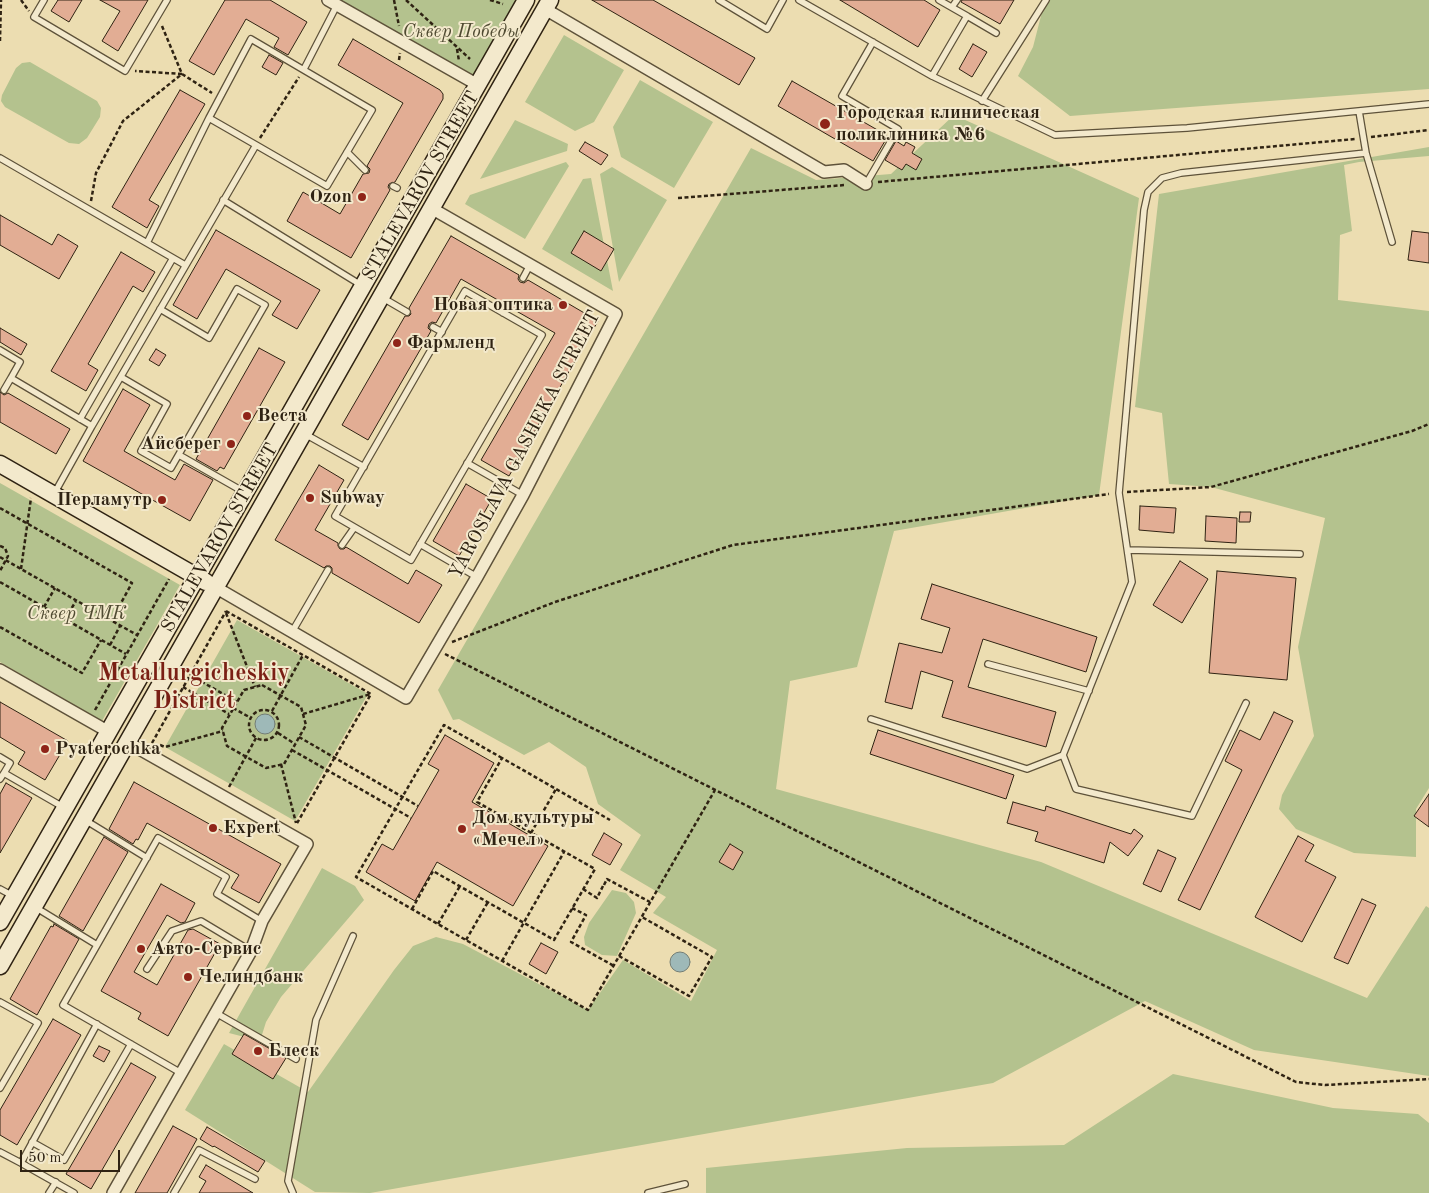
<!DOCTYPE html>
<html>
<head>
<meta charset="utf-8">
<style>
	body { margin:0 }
	#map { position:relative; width:1429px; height:1193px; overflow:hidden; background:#ecddb1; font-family:"Old Standard TT",serif }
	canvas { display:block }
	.scale { position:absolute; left:20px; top:1150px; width:100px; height:22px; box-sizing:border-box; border:2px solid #2f2313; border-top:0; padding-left:6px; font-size:15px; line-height:18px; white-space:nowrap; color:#2f2313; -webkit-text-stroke:4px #f3e9cc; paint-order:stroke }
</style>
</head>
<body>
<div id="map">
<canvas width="1429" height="1193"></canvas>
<div class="scale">50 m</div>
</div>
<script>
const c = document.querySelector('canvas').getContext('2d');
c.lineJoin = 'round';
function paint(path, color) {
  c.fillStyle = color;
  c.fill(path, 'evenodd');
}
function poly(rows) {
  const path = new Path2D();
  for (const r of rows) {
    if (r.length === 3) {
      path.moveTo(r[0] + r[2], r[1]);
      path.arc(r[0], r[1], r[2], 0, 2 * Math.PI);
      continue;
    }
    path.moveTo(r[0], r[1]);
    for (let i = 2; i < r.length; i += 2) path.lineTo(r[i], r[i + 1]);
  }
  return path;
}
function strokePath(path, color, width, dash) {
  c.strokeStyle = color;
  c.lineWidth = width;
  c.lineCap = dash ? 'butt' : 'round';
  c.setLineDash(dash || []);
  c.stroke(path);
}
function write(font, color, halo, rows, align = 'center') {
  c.font = font + ' "Old Standard TT",serif';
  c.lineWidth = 4;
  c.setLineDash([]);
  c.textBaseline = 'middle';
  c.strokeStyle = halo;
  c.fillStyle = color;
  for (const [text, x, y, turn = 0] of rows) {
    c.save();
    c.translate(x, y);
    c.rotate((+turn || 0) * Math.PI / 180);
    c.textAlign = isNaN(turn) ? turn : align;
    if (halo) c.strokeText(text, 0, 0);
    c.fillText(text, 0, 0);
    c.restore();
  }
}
paint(poly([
	[340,0,517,0,474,76],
	[1047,0,1429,0,1429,89,1070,116,1018,76,1033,47,1042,12],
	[564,35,624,70,594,122,575,131,525,102],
	[30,62,97,101,101,108,100,117,87,138,79,144,69,143,5,107,1,101,2,95,16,68,22,63],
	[640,80,713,122,674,188,621,157,613,127],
	[954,115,1139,198,1099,495,894,531,857,667,790,681,776,789,1041,862,1367,998,1426,906,1429,908,1429,1076,1254,1050,1145,1001,993,1083,370,1193,315,1192,185,1110,224,1044,308,1092,394,970,413,946,436,937,463,944,588,1010,623,960,691,1001,717,950,653,913,666,897,620,870,641,835,598,804,586,767,549,742,524,755,459,719,453,720,438,690,751,148,816,180,891,174],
	[515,120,568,144,567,151,480,179],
	[1429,147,1429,156,1359,162,1344,165,1352,231,1340,235,1338,300,1429,311,1429,788,1416,809,1416,857,1354,853,1296,829,1279,809,1282,795,1314,736,1298,647,1325,518,1211,487,1169,484,1162,413,1135,407,1159,194],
	[566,162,569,166,525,239,465,204,470,195],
	[612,167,667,200,619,282,600,174],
	[591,178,613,291,542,249,583,179],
	[0,483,180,585,102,721,0,662],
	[237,620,368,694,295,821,165,747],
	[322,868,355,886,364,900,281,997,266,1022,260,1041,229,1033],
	[612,890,626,893,634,902,636,913,617,956,602,955,585,945,584,937,589,923],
	[1173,1074,1333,1108,1418,1114,1429,1123,1429,1193,706,1193,706,1168,907,1148,1064,1145]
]), '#b4c28e');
const water = poly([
	[265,724,10],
	[680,962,10]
]);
paint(water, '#9eb9b8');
strokePath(water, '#727d76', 1);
const building = poly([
	[58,0,82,0,69,22,51,11,58,0],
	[100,0,148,0,118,51,102,41,120,11,100,0],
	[225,0,270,0,307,22,288,55,274,47,279,38,246,19,214,75,189,61,225,0],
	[592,0,653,0,755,58,739,85,592,0],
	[840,0,924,0,940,10,918,47,840,0],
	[962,0,1014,0,1000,24,961,2,962,0],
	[353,39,440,90,443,94,443,99,395,182,389,184,388,187,390,190,351,258,287,221,303,192,340,214,363,174,369,173,370,169,367,166,403,103,338,65,353,39],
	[973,44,987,52,972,77,959,69,973,44],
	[269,55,283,63,276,75,262,67,269,55],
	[792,81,888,136,873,161,778,106,792,81],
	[180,90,205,104,149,200,159,206,147,228,112,207,180,90],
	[896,141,904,146,906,142,915,147,912,153,922,159,916,170,906,164,902,170,885,160,896,141],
	[585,142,608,155,601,165,579,151,585,142],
	[0,215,52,245,58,234,78,246,59,279,0,245,0,215],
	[216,230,320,290,297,329,272,315,281,301,226,269,197,319,173,305,216,230],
	[584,231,614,249,601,271,571,253,584,231],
	[1412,231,1429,233,1429,263,1408,260,1412,231],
	[451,236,519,275,518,279,520,282,524,283,528,280,598,321,509,476,481,460,555,333,511,308,510,302,506,301,503,303,461,279,436,323,432,322,429,324,428,328,431,331,368,440,342,425,405,316,409,316,411,314,409,308,451,236],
	[121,252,155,272,143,292,133,286,88,364,98,370,86,391,51,371,121,252],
	[0,328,27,344,21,355,0,342,0,328],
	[259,348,285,362,224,469,220,467,217,471,196,459,259,348],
	[156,349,166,355,159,366,149,360,156,349],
	[123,389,150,405,124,451,175,480,184,464,213,480,190,521,83,461,123,389],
	[0,392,4,395,8,393,70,429,56,454,0,422,0,392],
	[319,465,344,480,315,530,338,543,338,546,340,549,344,549,346,547,408,584,416,570,442,585,419,623,332,573,332,568,330,566,326,566,324,568,275,540,319,465],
	[466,484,492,499,459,556,433,541,466,484],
	[1140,506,1176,508,1174,533,1139,530,1140,506],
	[1240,512,1251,512,1250,522,1239,522,1240,512],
	[1206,516,1237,518,1236,543,1205,541,1206,516],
	[1180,561,1208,579,1182,623,1153,605,1180,561],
	[1217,571,1296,578,1287,680,1209,673,1217,571],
	[932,584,1097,637,1086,672,983,639,968,687,1056,712,1046,747,942,717,953,681,921,671,912,709,885,702,899,643,942,653,950,628,921,619,932,584],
	[0,702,68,741,45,780,18,764,25,752,0,737,0,702],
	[1274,712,1293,721,1200,910,1178,900,1242,770,1225,761,1240,730,1260,740,1274,712],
	[878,730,1014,775,1006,799,870,754,878,730],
	[445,735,494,763,472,802,548,846,513,906,437,862,415,901,366,872,382,844,393,850,439,770,428,764,445,735],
	[134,782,281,864,259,903,231,888,239,875,147,823,138,840,136,839,133,844,109,829,134,782],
	[6,783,32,798,0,853,0,794,6,783],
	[1429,794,1429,827,1414,816,1429,794],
	[1013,802,1045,811,1046,806,1131,834,1134,829,1143,836,1128,856,1110,842,1104,863,1035,841,1038,832,1007,823,1013,802],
	[604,833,622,844,610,865,592,855,604,833],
	[1298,836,1314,845,1305,861,1336,877,1302,942,1255,917,1298,836],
	[104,837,128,852,83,931,59,916,104,837],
	[730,844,743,852,733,870,719,862,730,844],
	[1158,850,1176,858,1161,892,1143,884,1158,850],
	[161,884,195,903,185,922,181,923,167,915,134,972,157,985,188,930,193,929,220,944,168,1036,138,1019,141,1013,101,991,161,884],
	[1362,899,1376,905,1348,964,1334,958,1362,899],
	[54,924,79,939,37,1015,10,999,51,926,53,927,54,924],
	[541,943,558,952,546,974,529,964,541,943],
	[53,1019,81,1035,17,1145,0,1135,0,1110,53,1019],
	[244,1034,286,1058,273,1079,232,1054,244,1034],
	[99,1046,110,1051,104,1062,93,1056,99,1046],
	[131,1063,156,1077,91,1189,66,1174,131,1063],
	[173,1126,197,1139,167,1193,135,1193,173,1126],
	[207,1127,265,1161,258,1172,214,1146,213,1147,200,1139,207,1127],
	[206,1165,253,1193,199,1193,206,1181,199,1177,206,1165]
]);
paint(building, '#e2ad94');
strokePath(building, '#2f2313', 1);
const lane = poly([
	[44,0,34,17,125,71,167,0],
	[719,0,767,29,783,0],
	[799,0,932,76,1055,135,1187,128,1429,104],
	[952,7,957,0],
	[967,16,996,33],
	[304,69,337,5],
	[932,76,967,16,939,0],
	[982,101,1046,0],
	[209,118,256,145],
	[347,152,365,170],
	[1366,153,1392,242],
	[0,158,185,265],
	[866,184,898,129,842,96,873,42],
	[393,186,397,188],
	[223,200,361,285],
	[523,278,530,265],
	[465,291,542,335,411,560,335,516,465,291],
	[383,298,407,312],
	[503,313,507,306],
	[433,327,442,332],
	[0,350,20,362,11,378,92,426,256,145,327,186,372,110,251,39,209,118,147,243],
	[121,377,167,404,141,451,171,468,265,305,237,289,209,338,160,309],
	[4,390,11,378],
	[80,419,173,258],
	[305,434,364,467],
	[179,455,244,492],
	[467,463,523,495],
	[54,494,92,426],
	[420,544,477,577],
	[342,545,354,528],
	[1128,550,1300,554],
	[292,632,328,570],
	[988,664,1089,691],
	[1246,703,1192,816,1076,789,1063,755,1132,582,1119,493,1144,210,1148,192,1162,178,1181,173,1366,153,1359,111],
	[871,719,1027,769,1063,755],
	[0,757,10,763,4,773,63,807],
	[0,779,4,773],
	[85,820,147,858],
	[0,889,13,896],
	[35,907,97,945],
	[147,969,172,931,201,921,251,951],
	[0,1002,38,1023,0,1088],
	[216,1013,296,1059],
	[181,1073,63,1005,158,838,226,877,217,894,262,921],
	[32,1142,64,1160,131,1044],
	[0,1152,21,1163,97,1024],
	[21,1163,74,1193],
	[49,1193,56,1182],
	[174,1193,199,1150,255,1179],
	[293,1193,288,1181,316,1020,353,936],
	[648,1193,685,1184]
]);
const street = poly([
	[328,0,478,85],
	[545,9,824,172,844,170,866,184],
	[215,587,406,698,477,577,523,495,616,314,431,208],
	[0,670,109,732],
	[113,1193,251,951,262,921,307,844,127,742]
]);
const secondary = poly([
	[0,464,206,582],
	[0,922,526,0],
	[0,966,550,0]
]);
strokePath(lane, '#5e523a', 8);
strokePath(street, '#5e523a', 14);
strokePath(secondary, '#2f2313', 19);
strokePath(poly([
	[21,0,29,11],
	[394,0,399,26],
	[406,0,470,59],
	[490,0,503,4],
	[162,26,182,74,212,93],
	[0,41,1,0],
	[457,49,459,61],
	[399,60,400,53],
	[1371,137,1429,130],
	[260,138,299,77],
	[878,182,1355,139],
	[678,198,845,185],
	[91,201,96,173,123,121,182,74,135,71],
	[1127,492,1211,487,1412,431,1429,424],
	[0,508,132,583,111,621],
	[0,546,5,548,8,556,0,571],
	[0,557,137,635],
	[21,569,31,498],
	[0,582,126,654],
	[44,607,55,588],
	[226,611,371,694,296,825],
	[226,613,255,687],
	[65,619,76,601],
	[0,627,82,673,101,640],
	[452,642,555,602,733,545,1109,494],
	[110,645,120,626],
	[445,654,1296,1082,1325,1085,1429,1079],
	[190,675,237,702],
	[262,685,301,707,306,725,284,764,266,768,227,746,222,728,244,690,262,685],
	[183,687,229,714],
	[233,708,251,718],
	[264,725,15],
	[95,710,169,579],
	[272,711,303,655],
	[303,714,371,694],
	[278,733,295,744],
	[299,737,418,806],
	[152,743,226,611],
	[160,745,165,747,223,731],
	[292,750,411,818],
	[502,758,444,725,356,877,588,1010,715,790],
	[281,764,296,823],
	[229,787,256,738],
	[531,833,556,789],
	[604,885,607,879,650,902],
	[583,889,597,898,604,884],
	[572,908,586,915,571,942,614,966],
	[412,909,433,871,554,940,595,869,477,802,502,758,610,820],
	[438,924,460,886],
	[466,940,488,902],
	[619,956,689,996,712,957,642,917],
	[502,961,564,852]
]), '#2f2313', 2.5, [4, 2.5]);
strokePath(lane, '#f3e9cc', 5.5);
strokePath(street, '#f3e9cc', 11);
strokePath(secondary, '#f3e9cc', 16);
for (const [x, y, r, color] of [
	[825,124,6,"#8f2418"],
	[362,197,5,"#8f2418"],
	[563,305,5,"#8f2418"],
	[397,343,5,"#8f2418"],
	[247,416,5,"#8f2418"],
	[231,444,5,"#8f2418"],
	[310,498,5,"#8f2418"],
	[162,500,5,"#8f2418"],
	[45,749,5,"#8f2418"],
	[213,828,5,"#8f2418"],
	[462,829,5,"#8f2418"],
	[141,949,5,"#8f2418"],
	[188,977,5,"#8f2418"],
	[258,1051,5,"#8f2418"]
]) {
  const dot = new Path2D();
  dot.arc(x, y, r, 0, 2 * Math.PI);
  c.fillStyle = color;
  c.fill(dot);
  strokePath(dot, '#f3e9cc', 2);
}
write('italic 19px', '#504b32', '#f3e9cc', [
	["Сквер Победы",461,32],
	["Сквер ЧМК",76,614]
]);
write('bold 19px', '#2f2313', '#f3e9cc', [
	["Городская клиническая",836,113],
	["поликлиника №6",836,135],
	["Ozon",352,197,"right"],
	["Новая оптика",553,305,"right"],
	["Фармленд",407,343],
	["Веста",257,416],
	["Айсберег",221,444,"right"],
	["Subway",320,498],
	["Перламутр",152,500,"right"],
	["Pyaterochka",55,749],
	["Дом культуры",472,818],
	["«Мечел»",472,840],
	["Expert",223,828],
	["Авто-Сервис",151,949],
	["Челиндбанк",198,977],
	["Блеск",268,1051]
], 'left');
write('19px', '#2f2313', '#f3e9cc', [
	["STALEVAROV STREET",421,186,-60],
	["YAROSLAVA GASHEKA STREET",525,445,-62],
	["STALEVAROV STREET",220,538,-60]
]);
write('bold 24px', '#7a1f14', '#f3e9cc', [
	["Metallurgicheskiy",194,674],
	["District",194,702]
]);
</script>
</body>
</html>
